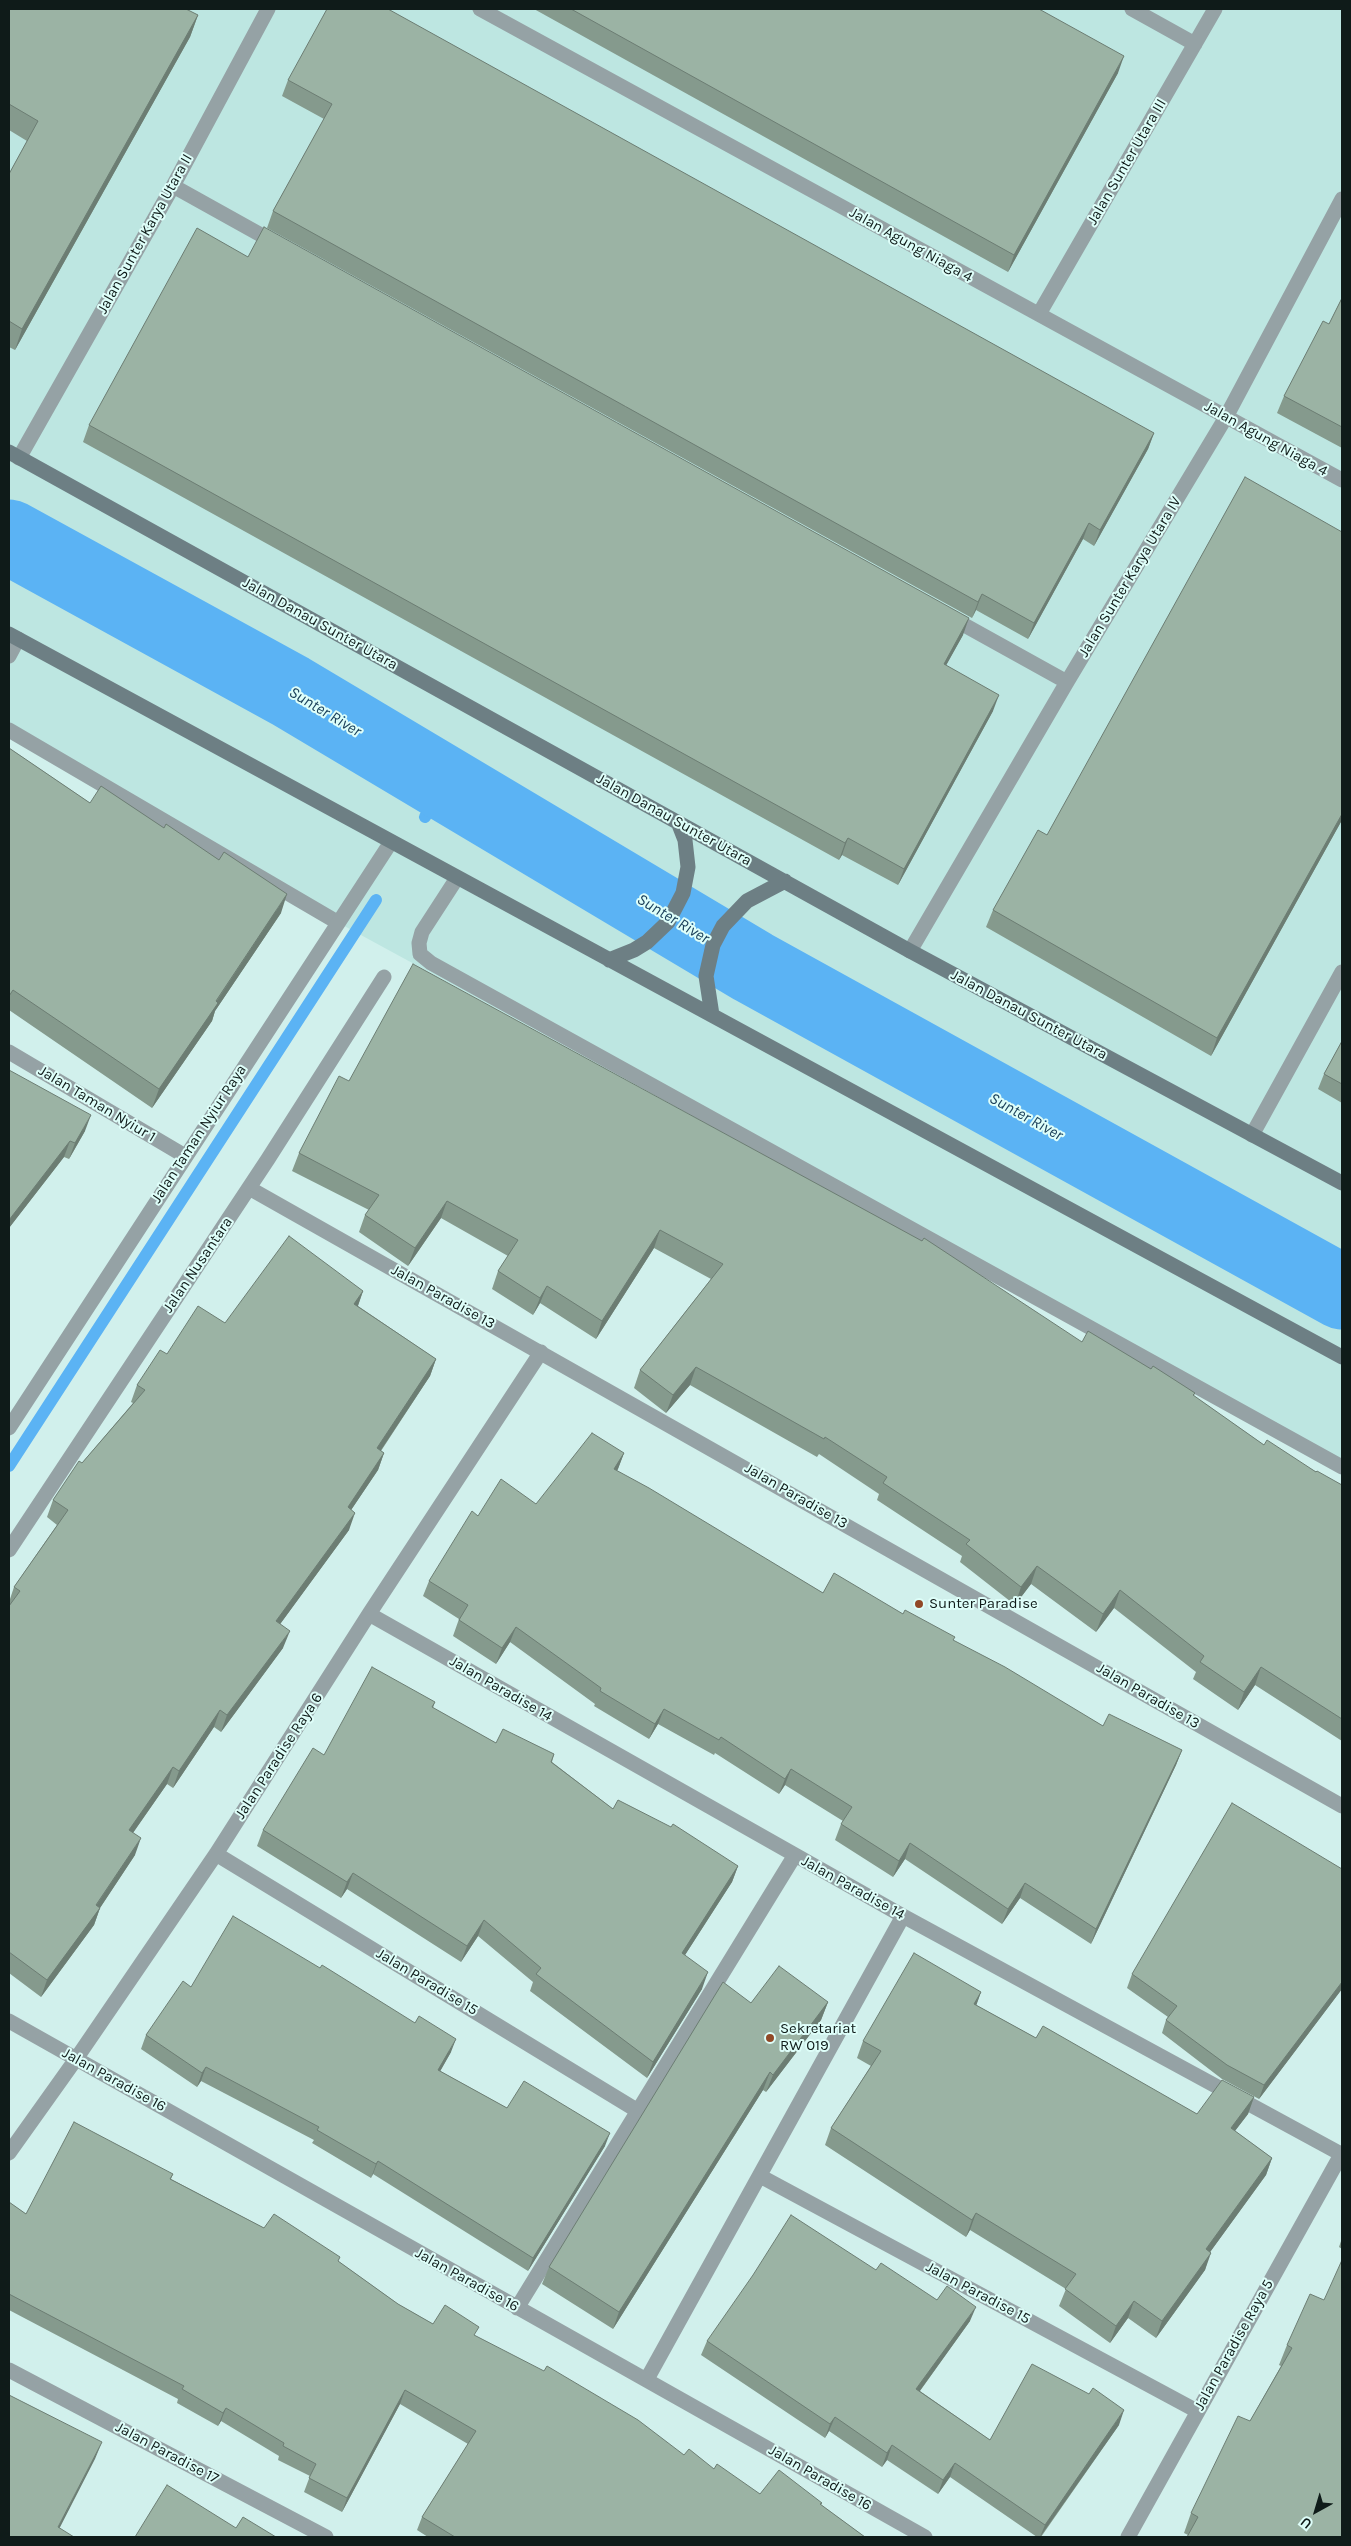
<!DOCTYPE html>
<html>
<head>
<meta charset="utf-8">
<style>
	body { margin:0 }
	#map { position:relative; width:1351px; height:2546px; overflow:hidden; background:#d1f0ec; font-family:Karla,sans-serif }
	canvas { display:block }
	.frame { position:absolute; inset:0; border:10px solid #0f1b19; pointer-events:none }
	.north { position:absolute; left:1291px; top:2486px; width:50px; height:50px; -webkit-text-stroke:4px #defef9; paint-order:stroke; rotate:219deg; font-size:14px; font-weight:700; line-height:20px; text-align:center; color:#0f1b19 }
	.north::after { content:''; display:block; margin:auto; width:18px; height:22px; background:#0f1b19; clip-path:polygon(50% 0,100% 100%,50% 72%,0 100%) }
</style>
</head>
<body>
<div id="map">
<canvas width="1351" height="2546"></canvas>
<div class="frame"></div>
<div class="north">U</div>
</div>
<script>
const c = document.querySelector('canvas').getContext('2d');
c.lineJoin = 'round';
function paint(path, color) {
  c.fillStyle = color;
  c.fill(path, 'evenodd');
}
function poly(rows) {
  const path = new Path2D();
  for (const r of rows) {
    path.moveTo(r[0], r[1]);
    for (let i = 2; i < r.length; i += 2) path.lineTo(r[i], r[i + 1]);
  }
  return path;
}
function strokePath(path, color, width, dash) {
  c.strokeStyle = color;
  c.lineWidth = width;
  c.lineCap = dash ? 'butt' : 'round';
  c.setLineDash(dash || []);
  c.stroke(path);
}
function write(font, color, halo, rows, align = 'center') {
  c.font = font + ' Karla,sans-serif';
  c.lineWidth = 4;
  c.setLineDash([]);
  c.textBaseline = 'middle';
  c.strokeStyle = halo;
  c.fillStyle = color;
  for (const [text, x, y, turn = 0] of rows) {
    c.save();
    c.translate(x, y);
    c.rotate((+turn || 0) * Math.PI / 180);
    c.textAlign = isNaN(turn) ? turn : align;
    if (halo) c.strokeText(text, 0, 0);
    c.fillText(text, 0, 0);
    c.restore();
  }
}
paint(poly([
	[9,9,1342,9,1342,1469,337,922,9,730]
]), '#bde6e1');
strokePath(poly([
	[425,817,443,782],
	[9,1466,376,900]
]), '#5bb3f4', 12);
strokePath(poly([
	[9,537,290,691,753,967,1342,1292]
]), '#5bb3f4', 75);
strokePath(poly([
	[9,656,18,639],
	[9,730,337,922],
	[457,878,422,932,419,943,420,954,431,963,1342,1467]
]), '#95a2a5', 15);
strokePath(poly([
	[480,9,1342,480],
	[1132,9,1195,44],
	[173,186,279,245],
	[1039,314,1215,9],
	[19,458,173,186,268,9],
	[948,616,1067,682],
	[910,951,1067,682,1226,417,1342,199],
	[9,1052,185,1156],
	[1252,1135,1342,972],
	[249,1188,1342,1806],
	[9,1428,391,842],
	[9,1550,268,1159,384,977],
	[369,1614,903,1916,1341,2154],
	[216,1854,638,2111],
	[9,2021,925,2537],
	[9,2153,76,2059,216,1854,369,1614,541,1352],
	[760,2176,1197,2411],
	[517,2308,795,1855],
	[9,2370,326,2537],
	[647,2379,903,1916],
	[1128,2537,1342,2153]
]), '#95a2a5', 15);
strokePath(poly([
	[9,452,910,951,1342,1183],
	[9,634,1342,1357],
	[609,960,634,950,647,942,668,922,683,893,688,867,685,840,678,822],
	[712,1015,706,976,713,945,723,926,747,901,785,881]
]), '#6d7f84', 15);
paint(poly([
	[9,9,198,15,190,37,15,350,9,347,9,174,27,141,9,130],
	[534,9,1039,9,1118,73,1008,272],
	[288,80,1154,433,1148,449,1094,546,1083,539,1028,639,976,610,972,618,267,228,273,211,324,119,282,96],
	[248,257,963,635,946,665,993,711,898,885,842,855,839,860,83,442,89,425],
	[1342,298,1342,448,1277,413,1284,396,1329,324],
	[1342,532,1342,820,1211,1056,986,927,993,910,1047,835],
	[9,748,90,803,281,913,215,1011,212,1021,152,1108,9,1010],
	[1342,1041,1342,1103,1318,1089,1324,1074],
	[9,1070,85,1131,69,1159,64,1157,9,1228],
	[349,1081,1082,1342,1151,1369,1195,1393,1194,1396,1264,1445,1342,1485,1342,1741,1255,1685,1238,1710,1193,1679,1196,1672,1114,1608,1096,1632,1031,1584,1015,1605,960,1562,962,1556,877,1500,879,1494,819,1454,817,1457,690,1385,666,1413,634,1388,640,1370,711,1279,654,1248,596,1339,540,1303,533,1315,492,1289,498,1271,508,1256,441,1218,408,1266,359,1232,365,1215,369,1210,292,1171,299,1153],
	[363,1291,358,1306,436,1359,430,1376,381,1451,384,1453,378,1470,351,1510,349,1530,280,1624,283,1648,221,1732,214,1727,173,1788,167,1784,133,1833,135,1855,100,1908,94,1925,41,1997,9,1973,9,1606,10,1605,9,1604,9,1602,14,1587,57,1525,47,1517,53,1500,82,1463,133,1403,131,1402,137,1385,167,1354,225,1323],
	[624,1453,617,1471,823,1593,903,1614,953,1641,1103,1726,1182,1750,1176,1765,1091,1944,1020,1898,1002,1924,905,1859,893,1877,835,1840,841,1824,843,1821,785,1785,779,1794,715,1753,714,1755,658,1724,649,1739,594,1706,595,1704,510,1642,496,1664,453,1636,459,1619,423,1596,429,1581,478,1516,536,1504],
	[435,1702,433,1708,496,1743,554,1754,552,1762,613,1809,738,1866,732,1882,685,1955,702,1989,647,2078,530,1991,533,1982,478,1936,461,1962,347,1889,341,1898,257,1846,263,1830,324,1755],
	[1342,1869,1342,1989,1259,2099,1222,2079,1162,2033,1166,2020,1168,2017,1127,1988,1132,1974],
	[191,1987,451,2052,440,2071,507,2108,605,2146,528,2271,373,2174,371,2178,312,2143,314,2140,201,2081,197,2087,141,2049,146,2035],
	[981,1992,976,2005,1036,2038,1197,2114,1254,2097,1248,2114,1235,2131,1272,2158,1266,2175,1210,2252,1205,2270,1156,2338,1128,2318,1110,2343,1059,2306,1066,2289,970,2230,966,2237,825,2145,831,2128,871,2066,857,2058,863,2041],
	[828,2002,821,2020,766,2092,763,2090,613,2329,542,2284,549,2267,751,2003],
	[173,2174,171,2179,264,2228,338,2261,398,2304,433,2324,476,2336,684,2455,714,2469,760,2494,822,2503,821,2505,865,2537,428,2537,417,2530,422,2517,468,2444,400,2404,342,2512,304,2492,310,2476,278,2460,279,2456,221,2421,218,2426,177,2403,178,2399,9,2310,9,2202,26,2214],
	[1342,2238,1342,2249,1339,2247],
	[876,2270,937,2300,970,2321,920,2391,990,2440,1119,2425,1041,2537,1037,2537,950,2477,938,2494,887,2460,882,2467,829,2431,825,2438,701,2355,707,2341],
	[1324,2300,1342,2537,1188,2535,1184,2533,1191,2513,1250,2421,1281,2366,1279,2365,1287,2345]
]), '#859a8d');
paint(poly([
	[198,15,190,37,15,350,22,329],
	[1124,56,1118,73,1008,272,1014,255],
	[1154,433,1148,449,1094,546,1100,530],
	[1089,523,1083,539,1028,639,1034,623],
	[982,594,976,610,972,618,978,602],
	[969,618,963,635,938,680,944,664],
	[999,695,993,711,898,885,904,869],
	[1342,814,1342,820,1211,1056,1217,1038],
	[848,838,842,855,839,860,845,843],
	[287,894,281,913,215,1011,212,1021,152,1108,159,1089],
	[91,1115,85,1131,69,1159,75,1143],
	[70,1141,64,1157,9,1228,9,1220],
	[447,1201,441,1218,408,1266,415,1248],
	[660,1230,654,1248,596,1339,602,1321],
	[547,1286,540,1303,533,1315,540,1298],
	[363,1291,357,1308,354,1304],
	[436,1359,430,1376,371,1465,377,1448],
	[696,1367,690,1385,666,1413,673,1395],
	[384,1453,378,1470,341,1525,348,1507],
	[624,1453,618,1469,608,1484,614,1469],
	[355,1513,349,1530,270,1638,276,1621],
	[1037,1566,1031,1584,1015,1605,1021,1587],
	[1120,1590,1114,1608,1096,1632,1103,1614],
	[516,1627,510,1642,496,1664,502,1648],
	[290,1631,283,1648,221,1732,227,1715],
	[1261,1667,1255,1685,1238,1710,1244,1692],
	[664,1709,658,1724,649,1739,655,1724],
	[220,1710,214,1727,173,1788,179,1771],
	[1182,1750,1176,1765,1091,1944,1096,1929],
	[173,1767,167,1784,123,1847,129,1830],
	[791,1769,785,1785,779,1794,785,1779],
	[141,1838,135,1855,92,1920,100,1908,94,1925,41,1997,47,1980],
	[910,1843,905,1859,893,1877,899,1861],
	[738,1866,732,1882,676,1969,682,1953],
	[353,1873,347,1889,341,1898,347,1882],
	[1025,1883,1020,1898,1002,1924,1008,1909],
	[484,1920,478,1936,461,1962,467,1946],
	[708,1972,702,1989,647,2078,653,2062],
	[1342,1982,1342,1989,1259,2099,1264,2085],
	[981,1992,975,2009,974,2004],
	[828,2002,821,2020,766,2092,773,2075],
	[456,2039,451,2052,433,2084,438,2070],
	[206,2067,201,2081,197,2087,202,2073],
	[770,2072,763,2090,613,2329,619,2312],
	[1254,2097,1248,2114,1224,2145,1231,2128],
	[610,2133,605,2146,528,2271,533,2258],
	[1272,2158,1266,2175,1200,2266,1206,2249],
	[378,2161,373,2174,371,2178,376,2164],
	[976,2213,970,2230,966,2237,972,2220],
	[1211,2253,1205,2270,1156,2338,1162,2321],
	[1134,2301,1128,2318,1110,2343,1116,2326],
	[976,2307,970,2321,911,2403,916,2389],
	[405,2390,400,2404,342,2512,347,2498],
	[226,2408,221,2421,218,2426,223,2413],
	[1124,2410,1119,2425,1040,2537,1045,2525],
	[835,2417,829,2431,825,2438,830,2424],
	[102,2442,95,2459,55,2537,58,2527],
	[892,2445,887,2460,882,2467,887,2453],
	[955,2463,950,2477,938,2494,943,2480]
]), '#6c7d73');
const building = poly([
	[9,9,186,9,198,15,22,329,9,321,9,174,38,121,9,104,9,9],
	[327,9,388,9,1154,433,1100,530,1089,523,1034,623,982,594,978,602,273,211,332,104,288,80,327,9],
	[571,9,1039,9,1124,56,1014,255,571,9],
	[264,227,969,618,944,664,999,695,904,869,848,838,845,843,89,425,197,228,248,257,264,227],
	[1342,298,1342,427,1284,396,1323,321,1329,324,1342,298],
	[1245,477,1342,532,1342,814,1217,1038,993,910,1038,830,1047,835,1245,477],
	[9,748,90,803,101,786,164,828,166,824,219,860,224,852,287,894,216,1001,218,1003,159,1089,13,990,9,996,9,748],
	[413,964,922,1241,924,1238,1082,1342,1088,1331,1151,1369,1153,1366,1195,1393,1193,1395,1264,1445,1267,1440,1316,1472,1317,1471,1342,1485,1342,1719,1261,1667,1244,1692,1200,1662,1204,1656,1120,1590,1103,1614,1037,1566,1021,1587,966,1544,970,1540,883,1483,887,1477,825,1437,824,1439,696,1367,673,1395,640,1370,723,1264,660,1230,602,1321,547,1286,540,1298,498,1271,518,1240,447,1201,415,1248,365,1215,379,1195,299,1153,339,1076,349,1081,413,964],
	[1342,1041,1342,1084,1324,1074,1342,1041],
	[9,1070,91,1115,75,1143,70,1141,9,1220,9,1070],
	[289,1236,363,1291,354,1304,436,1359,377,1448,384,1453,348,1507,355,1513,276,1621,290,1631,227,1715,220,1710,179,1771,173,1767,129,1830,141,1838,96,1905,100,1908,47,1980,9,1952,9,1606,20,1591,14,1587,68,1510,53,1500,79,1461,82,1463,145,1390,137,1385,160,1350,167,1354,198,1306,225,1323,289,1236],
	[592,1433,624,1453,614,1469,649,1488,823,1593,834,1573,903,1614,905,1610,955,1637,953,1640,1005,1667,1103,1726,1109,1714,1182,1750,1096,1929,1025,1883,1008,1909,910,1843,899,1861,841,1824,852,1807,791,1769,785,1779,721,1737,719,1740,664,1709,655,1724,600,1691,601,1688,516,1627,502,1648,459,1620,468,1605,429,1581,472,1511,478,1516,501,1479,536,1504,592,1433],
	[372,1667,435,1702,432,1707,496,1743,503,1729,554,1754,551,1762,613,1809,618,1800,671,1827,673,1824,738,1866,682,1953,708,1972,653,2062,536,1974,541,1968,484,1920,467,1946,353,1873,347,1882,263,1830,313,1748,324,1755,372,1667],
	[1232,1803,1342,1869,1342,1982,1264,2085,1227,2065,1166,2020,1177,2006,1132,1974,1232,1803],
	[233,1916,320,1968,322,1965,415,2023,419,2016,456,2039,438,2070,507,2108,524,2081,610,2133,533,2258,378,2161,376,2164,317,2130,319,2127,206,2067,202,2073,146,2035,183,1981,191,1987,233,1916],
	[914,1953,981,1992,974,2004,1036,2038,1043,2026,1197,2114,1222,2080,1254,2097,1231,2128,1272,2158,1206,2249,1211,2253,1162,2321,1134,2301,1116,2326,1065,2289,1076,2274,976,2213,972,2220,831,2128,881,2051,863,2041,914,1953],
	[779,1966,828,2002,773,2075,770,2072,619,2312,549,2267,723,1982,751,2003,779,1966],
	[74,2122,173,2174,170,2179,264,2228,274,2214,340,2257,338,2261,398,2304,433,2324,445,2305,479,2327,474,2335,544,2371,547,2366,638,2420,684,2455,689,2449,714,2469,717,2464,760,2494,779,2470,822,2503,820,2504,865,2537,455,2537,422,2517,476,2431,405,2390,347,2498,309,2478,316,2464,283,2446,284,2443,226,2408,223,2413,182,2389,184,2386,9,2294,9,2202,26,2214,74,2122],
	[791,2215,876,2270,881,2263,937,2300,947,2286,976,2307,916,2389,990,2440,1032,2364,1089,2394,1093,2388,1124,2410,1045,2525,955,2463,943,2480,892,2445,887,2453,835,2417,830,2424,707,2341,753,2275,791,2215],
	[1342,2260,1342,2537,1187,2537,1198,2517,1191,2513,1238,2416,1250,2421,1292,2348,1287,2345,1310,2294,1324,2300,1342,2260],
	[9,2395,102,2442,58,2527,74,2537,9,2537,9,2395],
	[167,2485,236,2528,243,2517,276,2537,135,2537,167,2485]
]);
paint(building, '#9bb3a4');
strokePath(building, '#6c7d73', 1);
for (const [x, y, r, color] of [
	[919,1604,5,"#914927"],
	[770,2038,5,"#914927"]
]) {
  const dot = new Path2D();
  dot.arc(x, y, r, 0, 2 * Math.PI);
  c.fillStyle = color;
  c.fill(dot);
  strokePath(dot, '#defef9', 2);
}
write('15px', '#0f1b19', '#defef9', [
	["Jalan Sunter Utara III",1127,162,-60],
	["Jalan Sunter Karya Utara II",145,234,-61],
	["Jalan Agung Niaga 4",911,245,29],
	["Jalan Agung Niaga 4",1266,439,29],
	["Jalan Sunter Karya Utara IV",1130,577,-59],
	["Jalan Danau Sunter Utara",320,624,29],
	["Jalan Danau Sunter Utara",674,820,29],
	["Jalan Danau Sunter Utara",1029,1015,28],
	["Jalan Taman Nyiur 1",97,1104,31],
	["Jalan Taman Nyiur Raya",199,1134,-57],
	["Jalan Nusantara",198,1265,-56],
	["Jalan Paradise 13",443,1297,29],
	["Jalan Paradise 13",796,1496,30],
	["Jalan Paradise 14",501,1689,30],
	["Jalan Paradise 13",1148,1696,30],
	["Jalan Paradise Raya 6",279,1756,-57],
	["Jalan Paradise 14",853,1888,29],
	["Jalan Paradise 15",427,1982,31],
	["Jalan Paradise 16",114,2080,29],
	["Jalan Paradise 16",467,2280,29],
	["Jalan Paradise 15",978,2293,28],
	["Jalan Paradise Raya 5",1234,2345,-61],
	["Jalan Paradise 17",167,2453,28],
	["Jalan Paradise 16",820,2478,30]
]);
write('15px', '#0f1b19', '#defef9', [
	["Sunter Paradise",929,1604],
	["Sekretariat",780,2029],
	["RW 019",780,2046]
], 'left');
write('italic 16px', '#1c415b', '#defef9', [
	["Sunter River",325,712,31],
	["Sunter River",673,919,31],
	["Sunter River",1026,1117,29]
]);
</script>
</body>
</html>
